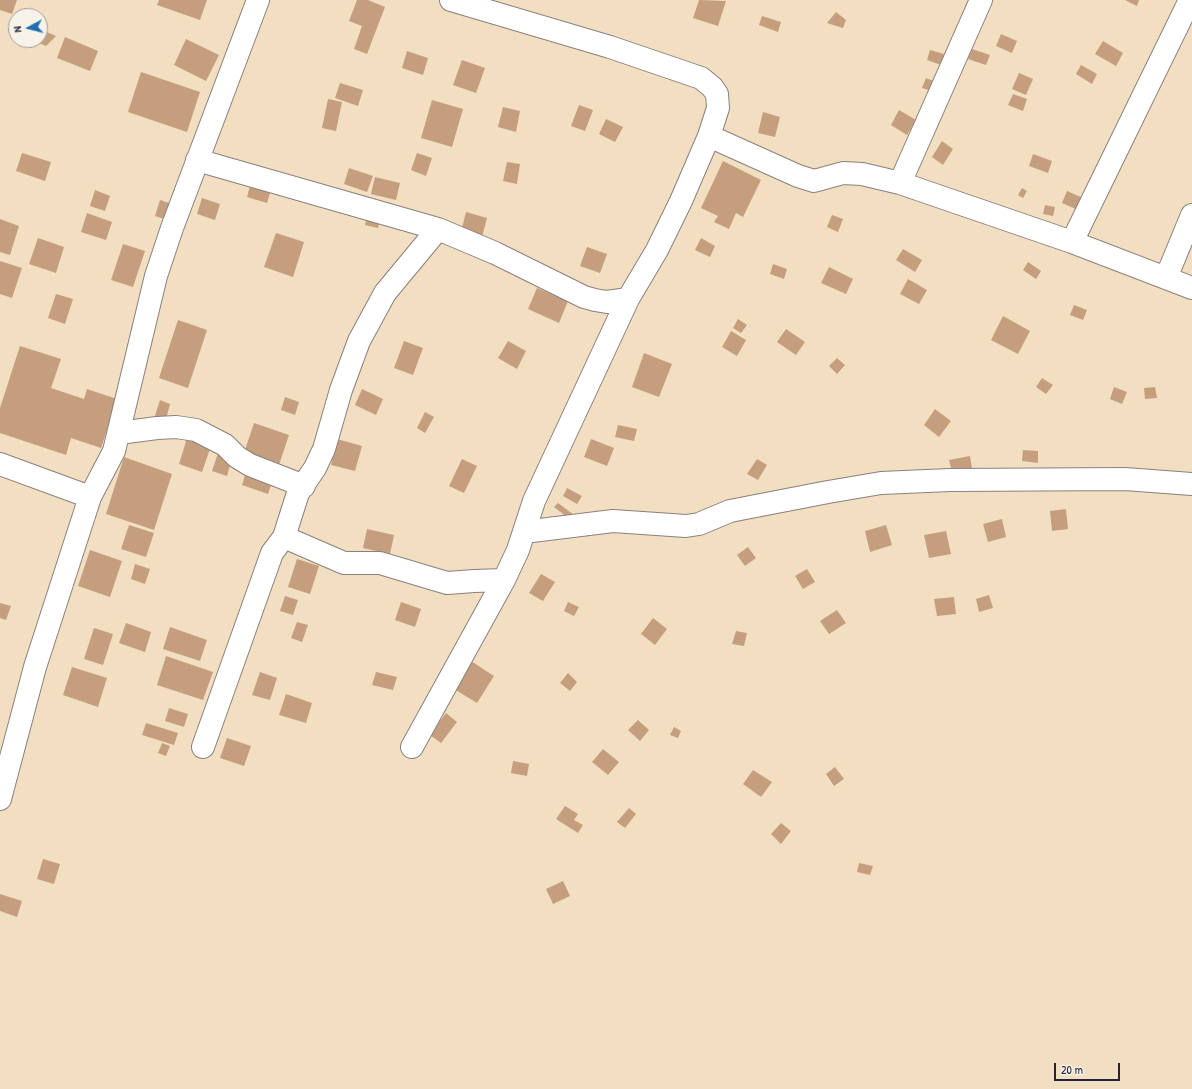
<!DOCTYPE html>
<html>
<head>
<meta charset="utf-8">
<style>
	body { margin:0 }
	#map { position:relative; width:1192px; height:1089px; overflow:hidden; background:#f2dec0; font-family:"Patrick Hand",sans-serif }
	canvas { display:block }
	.north { position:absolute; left:8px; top:8px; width:40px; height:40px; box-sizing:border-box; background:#f7f3e8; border:1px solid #a29fa3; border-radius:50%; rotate:263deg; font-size:11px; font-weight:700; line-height:16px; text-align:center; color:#22223b }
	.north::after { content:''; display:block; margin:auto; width:14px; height:18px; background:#1f6fb2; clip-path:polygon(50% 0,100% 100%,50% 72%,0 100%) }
	.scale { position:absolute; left:1054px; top:1063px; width:66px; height:18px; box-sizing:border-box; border:2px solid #22223b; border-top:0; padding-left:5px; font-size:12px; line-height:14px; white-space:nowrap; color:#22223b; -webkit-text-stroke:3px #f7f3e8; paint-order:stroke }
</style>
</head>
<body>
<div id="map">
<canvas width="1192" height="1089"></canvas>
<div class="north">N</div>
<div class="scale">20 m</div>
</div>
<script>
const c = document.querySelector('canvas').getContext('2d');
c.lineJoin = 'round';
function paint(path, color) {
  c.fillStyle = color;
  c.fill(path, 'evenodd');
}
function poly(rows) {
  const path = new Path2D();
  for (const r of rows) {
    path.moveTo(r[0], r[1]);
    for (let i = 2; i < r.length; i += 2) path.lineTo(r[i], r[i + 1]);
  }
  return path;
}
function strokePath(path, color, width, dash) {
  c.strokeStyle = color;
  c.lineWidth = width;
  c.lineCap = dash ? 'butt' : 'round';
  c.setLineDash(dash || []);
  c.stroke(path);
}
paint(poly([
	[0,0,17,0,12,14,0,10],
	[159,0,207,0,200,20,157,5],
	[357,0,368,0,385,7,367,54,354,49,362,26,349,21],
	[699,0,726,1,718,26,693,18],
	[1125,0,1139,0,1137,6],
	[836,12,846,20,843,28,827,23],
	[762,16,781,22,778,32,759,25],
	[42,30,56,36,46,46,37,42,38,40,40,40,40,34],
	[1001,34,1017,41,1012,53,996,46],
	[65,37,98,51,90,71,57,58],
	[186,39,219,55,206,81,174,65],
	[1103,41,1123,53,1116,66,1095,54],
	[972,49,990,55,986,65,968,59],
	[930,50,944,54,941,65,927,60],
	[407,51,428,58,423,75,402,68],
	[462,60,485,68,476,93,453,85],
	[1081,65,1097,74,1092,84,1076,74],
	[141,72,200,92,187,132,128,112],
	[1019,73,1033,79,1026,95,1012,89],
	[926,78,938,83,934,92,922,88],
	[340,83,363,90,358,106,335,98],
	[1013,94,1027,99,1023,111,1008,105],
	[328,99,342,102,336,131,322,128],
	[432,100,463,109,452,147,421,138],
	[579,105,593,110,585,131,571,126],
	[503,107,520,111,516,132,498,127],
	[899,110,916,120,907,135,891,125],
	[763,112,780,117,775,137,758,133],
	[606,119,623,127,615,142,599,134],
	[942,141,953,149,943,165,932,157],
	[22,153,51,162,45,181,16,171],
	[417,153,432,158,426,176,411,170],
	[1033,154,1052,161,1048,173,1029,166],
	[723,161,761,180,743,217,736,213,729,229,714,222,718,216,701,208],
	[507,162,520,164,517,184,503,181],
	[349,168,373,176,367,192,344,184],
	[375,177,400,183,396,200,371,194],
	[250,186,270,193,267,203,247,197],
	[1022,188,1027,191,1023,198,1018,195],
	[95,190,110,196,105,211,90,206],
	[1067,191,1083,198,1078,210,1062,203],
	[202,198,220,204,215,220,197,214],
	[160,200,172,204,167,220,155,216],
	[1045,205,1055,207,1053,216,1043,214],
	[368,212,381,215,378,228,365,225],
	[466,212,487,218,482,237,461,232],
	[87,213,112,222,106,240,81,232],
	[832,215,843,219,838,232,827,227],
	[0,219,19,226,10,255,0,252],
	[276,233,304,242,293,277,264,267],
	[38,238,64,247,56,273,29,264],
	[701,238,715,246,710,257,695,250],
	[123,244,145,251,133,287,111,280],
	[587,247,607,254,600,273,580,266],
	[903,249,922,260,915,272,896,260],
	[0,261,22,268,12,298,0,294],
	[1028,262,1041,271,1036,279,1023,270],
	[773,264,787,269,784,279,770,274],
	[829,267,853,279,846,294,821,283],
	[908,279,927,290,919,304,900,294],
	[537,288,568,301,559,323,528,309],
	[56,294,73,299,65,324,48,318],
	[1074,305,1087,310,1083,320,1070,315],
	[1003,316,1030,331,1018,354,991,340],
	[738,319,747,325,741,333,733,328],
	[178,320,207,330,188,388,159,378],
	[786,329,805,342,796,355,777,342],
	[731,331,746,340,737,356,722,347],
	[404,341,423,348,413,375,394,368],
	[508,341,526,351,517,369,498,358],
	[20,346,61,359,51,388,84,399,87,389,117,399,101,448,71,438,66,455,0,433,0,408],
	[644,353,672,364,659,397,632,387],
	[837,358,845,365,837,374,829,366],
	[1042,378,1053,385,1046,394,1036,387],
	[1114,387,1127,392,1122,404,1110,399],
	[1155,387,1157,398,1145,399,1144,388],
	[362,389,383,399,376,415,355,405],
	[285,397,299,402,295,415,281,410],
	[160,400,170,404,166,419,155,416],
	[935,409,951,421,939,437,924,425],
	[425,412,434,417,425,433,417,428],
	[254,423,289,435,279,465,244,453],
	[618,425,637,429,634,441,615,437],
	[188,435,212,443,202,472,179,464],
	[337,439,362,446,355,471,331,465],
	[591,439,614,448,607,466,584,457],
	[1023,450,1038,451,1038,463,1022,461],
	[218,453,232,458,227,476,212,471],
	[970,456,972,468,952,472,949,460],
	[124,457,172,474,154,530,106,514],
	[250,459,277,468,268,494,242,485],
	[462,459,477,466,464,493,449,486],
	[757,459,767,465,758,480,747,474],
	[567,488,582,496,577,504,563,496],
	[558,503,574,515,571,520,554,507],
	[1066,509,1068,529,1052,531,1050,511],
	[1002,519,1006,537,988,542,983,524],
	[129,525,154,533,146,557,121,549],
	[886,525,892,545,870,552,865,531],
	[367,529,394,535,390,554,363,548],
	[946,531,951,554,929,558,924,535],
	[748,547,756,558,745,566,737,555],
	[90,550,122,561,110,597,78,586],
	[297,559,319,566,310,594,288,587],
	[135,564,150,569,145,584,131,579],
	[807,569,815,582,803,589,795,576],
	[541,574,555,582,543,601,529,593],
	[989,595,993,608,979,612,976,599],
	[285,596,298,600,293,615,280,611],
	[954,597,956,614,937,616,934,599],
	[401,602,421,609,415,627,395,620],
	[568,602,579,607,574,616,564,611],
	[0,603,11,606,6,620,0,618],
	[837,610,846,623,829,634,820,621],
	[653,618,667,629,655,645,641,634],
	[297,622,308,625,302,642,291,638],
	[126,623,151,632,145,652,119,643],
	[170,627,207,640,200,661,163,649],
	[94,628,113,634,103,665,84,659],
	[736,631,747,633,744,646,732,644],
	[166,656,213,672,203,700,157,685],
	[471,661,494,676,477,703,454,689],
	[72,667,107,678,98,707,63,695],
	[260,672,277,678,270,700,252,695],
	[376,672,397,677,393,690,372,685],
	[568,673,577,682,570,691,560,683],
	[286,694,312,703,306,723,279,715],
	[169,708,188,714,184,727,165,721],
	[446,713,457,722,441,743,430,735],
	[638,720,649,730,640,741,628,730],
	[146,723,178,733,174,745,142,735],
	[674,727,681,731,678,738,670,735],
	[227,738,251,746,244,766,220,758],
	[162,743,170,746,166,756,158,753],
	[603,749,619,762,608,775,592,762],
	[513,761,529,764,527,776,511,773],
	[835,767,844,779,834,786,826,774],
	[753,770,772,782,761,797,743,784],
	[565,806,578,814,574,820,583,825,578,833,556,819],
	[629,808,636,814,625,828,617,822],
	[781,823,791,831,781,844,771,834],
	[43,859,60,864,54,884,37,879],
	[859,863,873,866,870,875,857,872],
	[563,881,570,896,553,904,546,889],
	[0,894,22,901,17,917,0,911]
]), '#c59f7d');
const minor = poly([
	[709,136,798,176,814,181,843,173,862,174,900,183,1072,242,1192,288],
	[197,160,438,229,495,253,584,297,595,300,607,302,628,299],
	[900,183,981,0],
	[1072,242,1190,0],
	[1166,278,1192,215],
	[119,433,157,428,176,427,196,430,225,445,237,457,250,465,304,486],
	[0,464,90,497],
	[524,532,613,521,686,526,699,524,730,511,828,492,881,483,950,480,1125,479,1192,484],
	[284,537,344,563,380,563,447,583,474,581,504,580],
	[203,747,272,553,284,537,298,493,315,468,324,449,341,390,359,341,385,293,438,229],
	[412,747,504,580,518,550,534,501,628,299,657,250,681,201,709,136,718,108,717,94,712,87,701,78,610,47,451,0],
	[0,799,35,667,90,497,114,451,156,276,172,228,258,0]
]);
strokePath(minor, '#8a807e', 24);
strokePath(minor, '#fff', 22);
</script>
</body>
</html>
